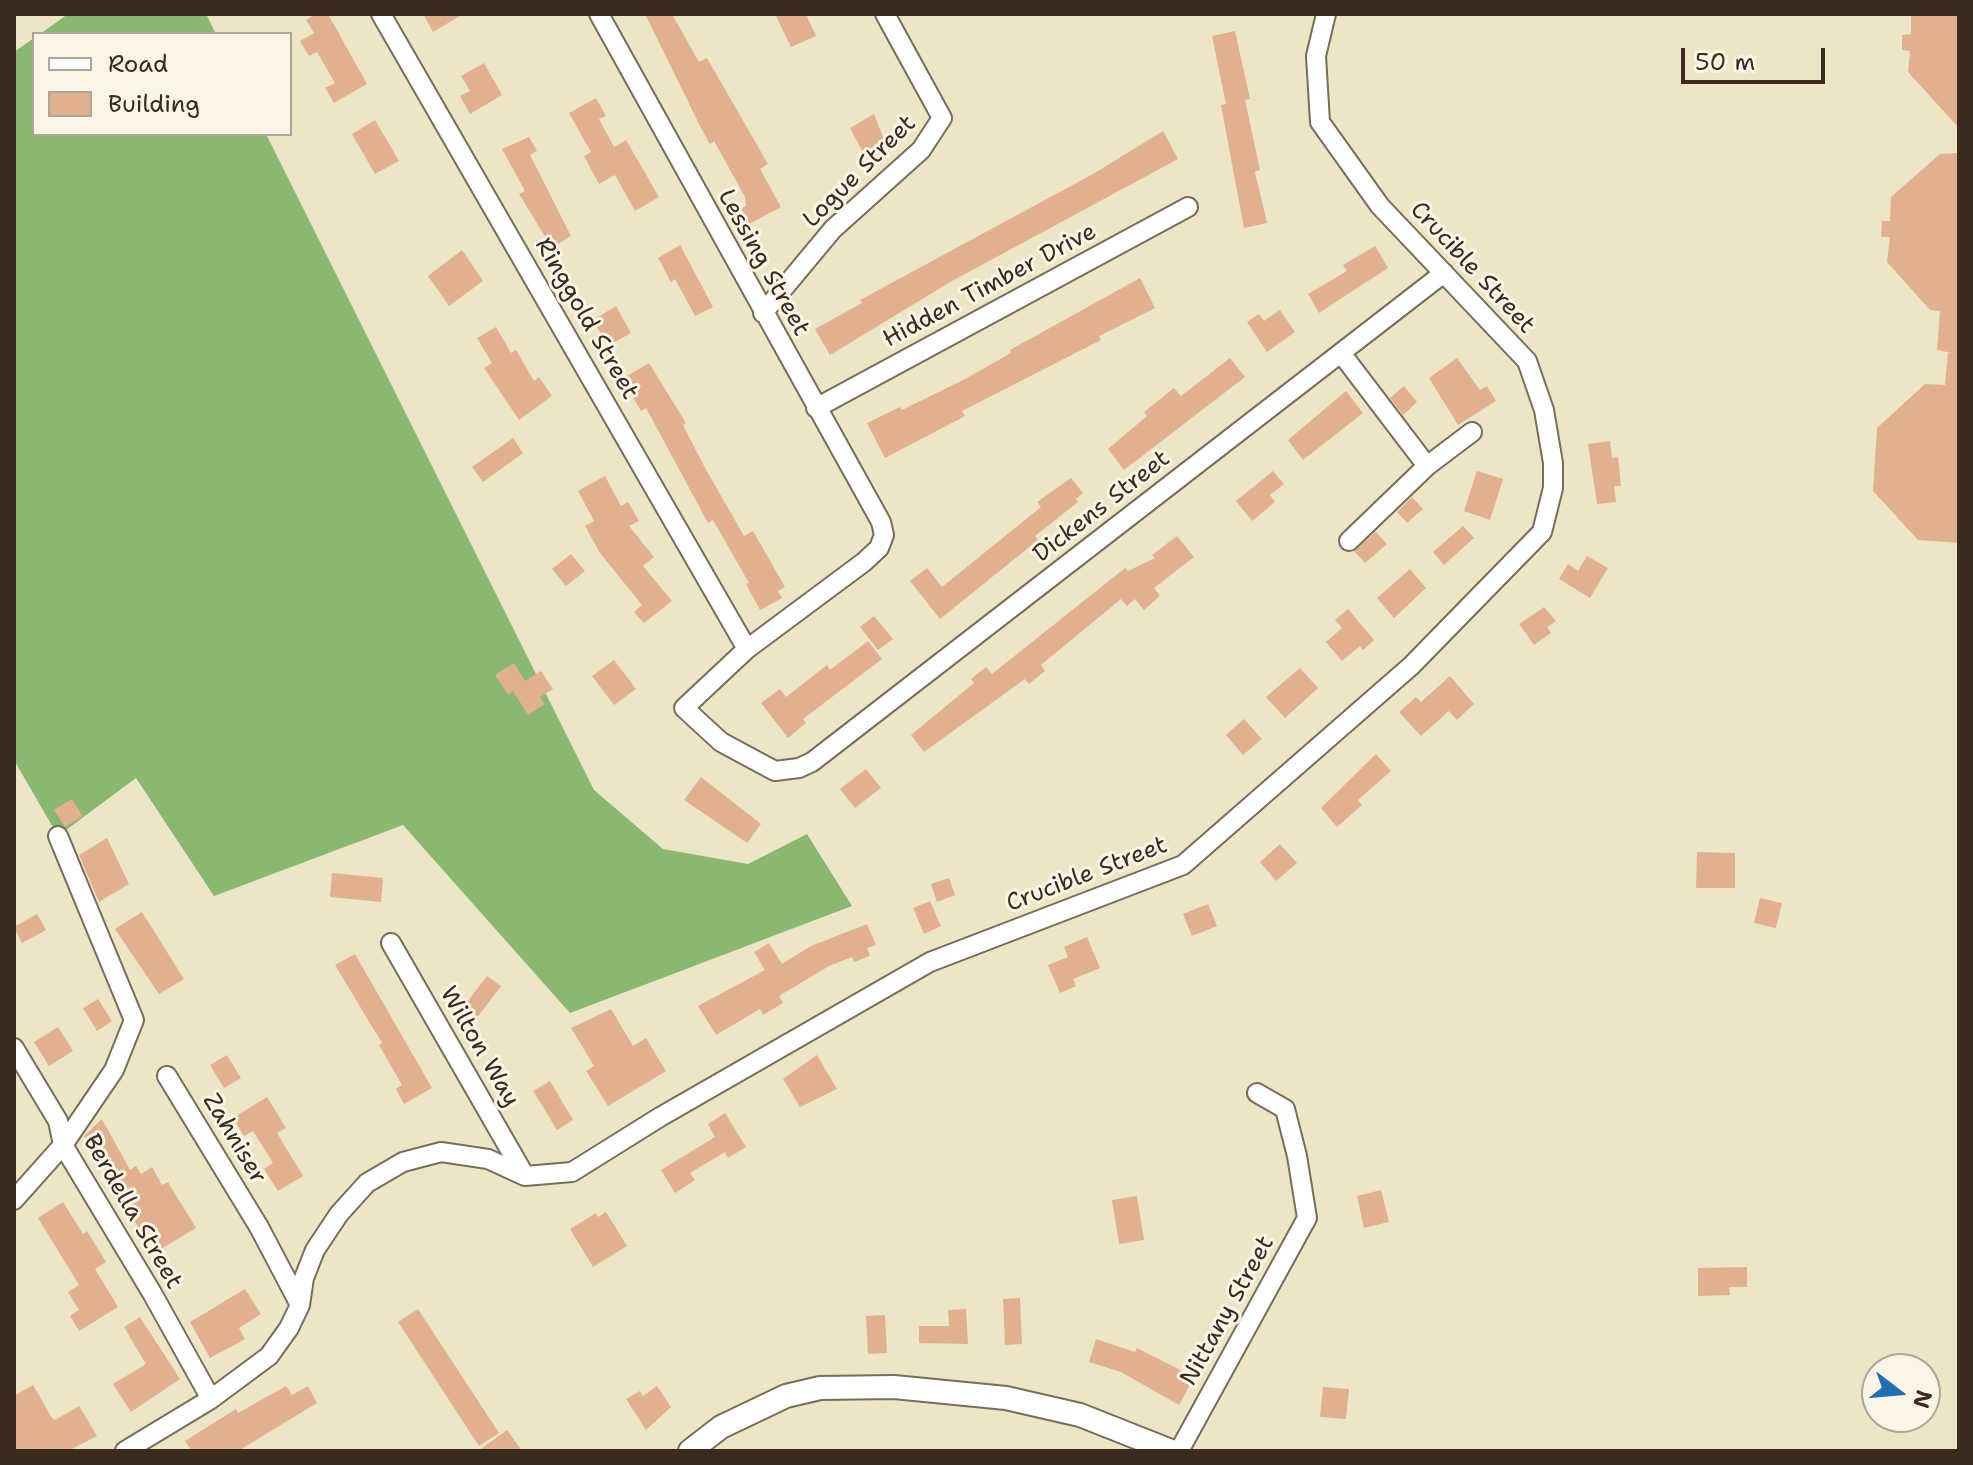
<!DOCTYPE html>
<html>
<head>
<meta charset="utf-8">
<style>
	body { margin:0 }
	#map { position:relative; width:1973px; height:1465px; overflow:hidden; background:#ece6c7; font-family:"Shantell Sans",sans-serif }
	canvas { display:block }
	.frame { position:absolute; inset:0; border:16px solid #3b2a1e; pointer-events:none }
	.legend { position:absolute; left:32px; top:32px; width:260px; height:104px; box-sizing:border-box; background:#fcf5e5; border:2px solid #afa495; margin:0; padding:10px 14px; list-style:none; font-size:24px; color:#3b2a1e }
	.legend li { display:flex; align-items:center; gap:16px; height:40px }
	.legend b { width:40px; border:2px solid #afa495 }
	.north { position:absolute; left:1861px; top:1353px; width:80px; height:80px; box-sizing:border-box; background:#fcf5e5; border:2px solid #afa495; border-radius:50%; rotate:106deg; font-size:22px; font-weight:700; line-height:32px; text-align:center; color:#3b2a1e }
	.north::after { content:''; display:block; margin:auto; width:28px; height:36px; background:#1f6fb2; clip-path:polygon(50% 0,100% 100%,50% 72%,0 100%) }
	.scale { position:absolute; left:1681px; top:48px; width:144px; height:36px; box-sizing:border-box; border:4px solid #3b2a1e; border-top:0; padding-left:10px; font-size:24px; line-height:28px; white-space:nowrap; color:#3b2a1e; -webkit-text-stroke:6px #fcf5e5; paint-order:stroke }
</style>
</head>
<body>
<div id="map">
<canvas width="1973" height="1465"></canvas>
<div class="frame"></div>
<ul class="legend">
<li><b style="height:10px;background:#fff"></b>Road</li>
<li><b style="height:22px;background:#e1b08f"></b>Building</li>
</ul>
<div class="north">N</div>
<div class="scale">50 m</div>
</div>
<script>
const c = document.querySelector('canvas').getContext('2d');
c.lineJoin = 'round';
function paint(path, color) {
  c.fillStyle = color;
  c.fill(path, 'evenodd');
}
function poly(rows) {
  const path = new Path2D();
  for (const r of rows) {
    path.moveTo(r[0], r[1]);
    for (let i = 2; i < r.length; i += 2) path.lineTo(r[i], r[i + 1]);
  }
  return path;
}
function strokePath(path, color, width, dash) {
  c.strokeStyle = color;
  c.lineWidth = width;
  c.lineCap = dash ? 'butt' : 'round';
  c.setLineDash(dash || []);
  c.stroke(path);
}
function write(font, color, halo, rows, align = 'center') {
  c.font = font + ' "Shantell Sans",sans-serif';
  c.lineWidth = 6;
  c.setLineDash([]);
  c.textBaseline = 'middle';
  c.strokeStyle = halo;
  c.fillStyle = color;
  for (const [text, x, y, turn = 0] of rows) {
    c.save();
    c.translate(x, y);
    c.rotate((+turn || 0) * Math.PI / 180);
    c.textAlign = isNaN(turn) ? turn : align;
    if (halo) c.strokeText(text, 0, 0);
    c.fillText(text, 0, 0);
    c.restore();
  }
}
paint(poly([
	[68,14,206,14,216,34,40,34],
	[34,38,34,134,266,134,594,790,663,849,748,864,807,834,852,906,570,1013,403,825,214,896,136,778,58,836,14,760,14,52]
]), '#8bb871');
paint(poly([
	[316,14,328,14,367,84,334,103,325,88,335,83,317,52,309,56,300,41,314,33,306,20],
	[423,14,463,14,433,32],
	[645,14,672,14,699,62,707,58,768,164,760,169,781,207,749,224,741,209,746,206,745,197,714,141,710,144,702,130],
	[775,14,806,14,816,36,791,47],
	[1911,14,1959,14,1959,128,1908,72,1910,51,1902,50,1902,35,1911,34],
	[1235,31,1250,99,1245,100,1260,170,1255,172,1267,223,1244,228,1221,105,1226,104,1212,36],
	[484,63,502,95,470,114,460,96,470,91,461,76],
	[596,98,606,116,599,119,614,147,626,140,659,197,635,211,615,175,599,184,584,156,591,152,569,113],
	[874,114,885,142,864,154,850,128],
	[375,120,399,161,375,174,352,134],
	[1163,131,1178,159,952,281,830,355,815,329,862,303,860,300,1093,174],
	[529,137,537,151,530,155,571,236,552,248,519,194,525,191,502,149],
	[1959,153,1959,543,1918,540,1873,491,1877,428,1925,384,1945,385,1948,353,1952,353,1937,350,1940,311,1930,310,1887,262,1890,237,1881,237,1882,221,1890,221,1891,197,1940,154],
	[680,245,713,307,695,316,675,279,671,282,658,258],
	[1375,246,1388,268,1319,313,1308,294,1347,271,1343,265],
	[462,250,483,281,449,306,428,276],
	[1140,278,1155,308,1099,336,1101,340,962,411,965,416,885,458,867,423,900,407,902,410,965,379,1011,353,1010,350],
	[616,306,631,333,608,346,593,320],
	[1280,310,1295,332,1267,352,1247,322,1259,314,1264,321],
	[496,327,511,353,516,350,534,381,539,377,552,396,519,420,484,368,492,363,477,338],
	[1230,358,1245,377,1124,470,1108,449,1147,416,1144,412,1174,388,1181,396],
	[1457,358,1480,390,1487,386,1496,401,1458,425,1429,378],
	[649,363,686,423,683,425,704,466,744,536,753,531,785,587,778,591,782,598,760,610,746,584,749,583,713,520,708,523,646,408,641,411,622,379],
	[1404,386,1417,402,1403,415,1390,398],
	[1346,391,1363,413,1303,460,1288,440],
	[513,438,523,453,483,482,472,467],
	[1610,441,1612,458,1618,457,1621,486,1614,486,1616,502,1597,504,1588,444],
	[1273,471,1284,484,1270,495,1275,502,1252,521,1236,501],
	[1477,471,1503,479,1490,520,1464,511],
	[605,476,621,506,628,502,639,521,629,526,654,557,643,566,672,601,644,623,634,612,642,605,600,553,585,526,594,521,578,491],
	[1071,478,1083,493,1076,499,1078,502,1035,536,1038,540,940,619,910,581,927,568,942,587,1041,507,1037,502],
	[1412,497,1423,509,1407,523,1397,512],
	[1463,526,1474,538,1444,565,1433,552],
	[1376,532,1387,544,1365,563,1354,551],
	[1177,536,1194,557,1154,588,1160,596,1144,610,1135,599,1127,606,1121,599,1041,665,1045,671,1029,684,1025,679,924,752,911,735,974,683,971,679,986,667,992,674,1125,568,1128,571,1155,558,1152,555],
	[571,554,585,571,566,586,552,569],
	[1587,556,1608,568,1590,598,1559,579,1568,564,1578,571],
	[1410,569,1426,588,1394,618,1377,598],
	[1544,607,1556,621,1547,627,1551,633,1534,645,1519,624],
	[1348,609,1374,640,1363,650,1360,646,1342,661,1326,642,1342,628,1335,620],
	[874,616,893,639,878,650,860,627],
	[868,641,882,659,803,719,806,723,788,738,761,703,780,689,786,697,827,665,830,670],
	[614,660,636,689,614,705,592,676],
	[514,663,525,681,541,671,553,689,540,697,545,704,528,715,513,691,508,695,495,675],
	[1300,668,1318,688,1285,718,1266,697],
	[1450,676,1474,704,1457,720,1449,711,1421,736,1399,712,1416,697,1421,702],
	[1244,719,1262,739,1243,755,1226,735],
	[1376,754,1391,771,1358,800,1362,805,1337,827,1321,808],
	[866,769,881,788,855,808,840,789],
	[701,777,761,824,747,843,684,800],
	[72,799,83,816,65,827,54,810],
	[107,838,129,884,99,902,79,855],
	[1280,844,1297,863,1276,881,1260,862],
	[1697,852,1735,853,1735,888,1696,888],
	[332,873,383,878,381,902,330,897],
	[949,878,955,895,937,902,931,884],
	[1760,898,1782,903,1776,928,1754,923],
	[930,901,941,926,924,934,913,908],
	[1208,904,1217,926,1192,936,1183,914],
	[142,912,184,979,159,994,115,929],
	[37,914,46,930,22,943,14,927],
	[867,924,876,945,867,948,870,956,854,962,852,957,829,966,779,996,783,1003,763,1015,760,1009,716,1035,698,1006,765,970,754,952,769,943,782,964,811,946],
	[1087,937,1100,968,1073,979,1076,986,1060,993,1048,965,1068,957,1064,947],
	[355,954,432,1088,404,1104,396,1089,402,1085,379,1045,382,1043,335,965],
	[487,976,501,986,476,1019,462,1009],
	[98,999,112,1021,97,1031,83,1008],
	[611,1009,633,1046,646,1038,666,1071,608,1106,586,1071,594,1066,571,1028],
	[58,1027,73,1051,49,1066,34,1042],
	[227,1055,241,1078,224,1088,210,1065],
	[817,1055,837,1089,800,1107,783,1079],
	[550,1081,573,1120,557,1130,533,1091],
	[267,1097,286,1128,277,1133,303,1176,278,1191,264,1169,273,1163,253,1131,244,1136,233,1118],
	[725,1113,746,1147,728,1158,725,1152,690,1173,695,1180,675,1193,661,1170,715,1137,708,1124],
	[102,1119,130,1170,136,1166,141,1174,152,1167,162,1185,168,1182,196,1228,161,1249,150,1231,143,1235,84,1136],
	[1381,1190,1389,1222,1364,1228,1357,1196],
	[1137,1196,1144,1240,1119,1244,1112,1200],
	[63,1202,83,1234,87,1231,106,1262,95,1269,118,1307,79,1331,70,1316,79,1310,68,1292,79,1285,38,1218],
	[606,1212,627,1246,593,1267,570,1229,596,1213,598,1217],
	[1747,1267,1747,1287,1729,1287,1730,1295,1698,1296,1698,1268],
	[245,1289,261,1314,239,1328,245,1339,210,1358,190,1322],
	[1020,1298,1022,1344,1005,1345,1003,1299],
	[418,1309,499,1433,479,1446,398,1322],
	[966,1309,968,1344,919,1343,919,1326,949,1326,948,1310],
	[885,1315,887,1353,868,1354,866,1316],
	[140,1317,180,1379,131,1412,113,1384,146,1364,124,1327],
	[1096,1339,1135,1352,1137,1348,1194,1377,1179,1405,1121,1372,1089,1362],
	[33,1385,52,1418,55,1420,79,1406,97,1436,68,1451,14,1451,14,1396],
	[286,1386,292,1395,308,1386,317,1403,238,1451,192,1451,185,1441,236,1409,238,1413],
	[657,1386,671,1407,646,1430,626,1399,640,1391,643,1396],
	[1323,1387,1349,1389,1346,1419,1320,1417],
	[507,1430,522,1451,478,1451]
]), '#e1b08f');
const minor = poly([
	[381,14,747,649],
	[599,14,881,522,884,535,879,548,864,562,747,649,684,708,721,742,775,771,799,768,812,762,1444,273],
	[763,313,833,229,921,150,942,118,885,14],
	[1341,353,1427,466,1472,432],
	[816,408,1188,207],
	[1349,541,1427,466],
	[391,943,525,1176],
	[14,1048,58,1121,63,1145,152,1293,211,1399],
	[167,1076,259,1227,300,1305],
	[14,1200,63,1145,114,1070,134,1020,58,836],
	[125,1451,211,1399,269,1356,289,1328,300,1305,304,1278,315,1250,339,1214,367,1183,403,1162,441,1152,488,1159,525,1176,572,1172,660,1117,930,962,1183,865,1411,666,1542,532,1553,488,1553,463,1544,410,1527,361,1380,206,1320,122,1316,56,1326,14],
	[1179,1451,1307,1218,1297,1156,1285,1109,1257,1093]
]);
const tertiary = poly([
	[690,1451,721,1427,786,1396,820,1388,894,1387,1006,1398,1080,1415,1171,1451]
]);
strokePath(minor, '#796c59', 22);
strokePath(tertiary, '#796c59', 26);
strokePath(minor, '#fff', 18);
strokePath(tertiary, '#fff', 22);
write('24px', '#3b2a1e', '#fcf5e5', [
	["Logue Street",860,172,-45],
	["Lessing Street",763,263,61],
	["Crucible Street",1472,268,47],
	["Hidden Timber Drive",990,286,-28],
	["Ringgold Street",586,319,60],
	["Dickens Street",1102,507,-38],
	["Crucible Street",1087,875,-21],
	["Wilton Way",479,1047,60],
	["Zahniser",234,1139,59],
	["Berdella Street",132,1212,60],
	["Nittany Street",1228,1311,-61]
]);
</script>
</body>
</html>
